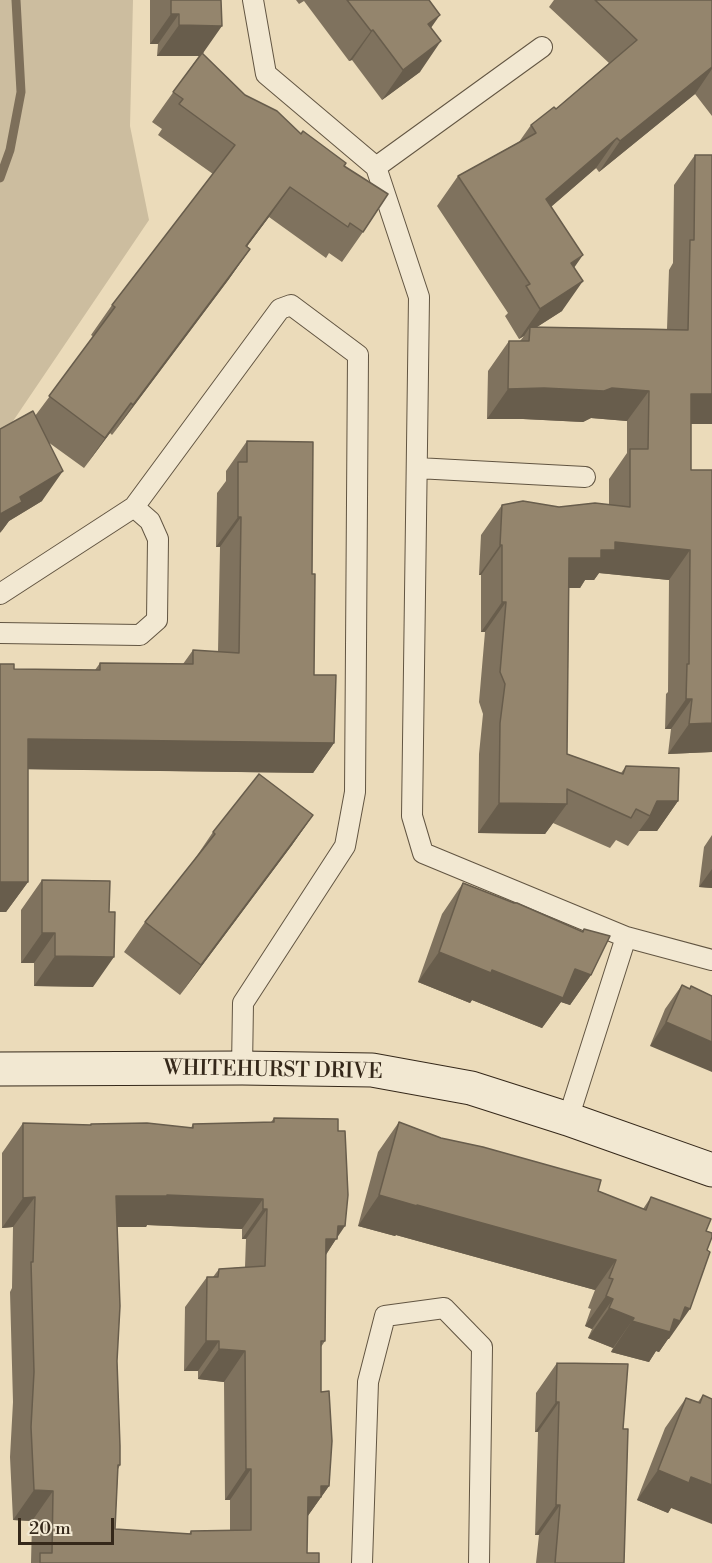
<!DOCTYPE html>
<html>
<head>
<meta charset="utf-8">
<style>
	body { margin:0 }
	#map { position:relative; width:712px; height:1563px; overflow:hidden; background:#ebdbba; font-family:"Libre Bodoni",serif }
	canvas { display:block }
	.scale { position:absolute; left:18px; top:1518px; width:96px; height:27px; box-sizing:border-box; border:3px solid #35281a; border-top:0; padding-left:8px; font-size:18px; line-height:21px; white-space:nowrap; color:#35281a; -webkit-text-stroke:4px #f2e8d2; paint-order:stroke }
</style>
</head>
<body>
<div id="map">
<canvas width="712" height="1563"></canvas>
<div class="scale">20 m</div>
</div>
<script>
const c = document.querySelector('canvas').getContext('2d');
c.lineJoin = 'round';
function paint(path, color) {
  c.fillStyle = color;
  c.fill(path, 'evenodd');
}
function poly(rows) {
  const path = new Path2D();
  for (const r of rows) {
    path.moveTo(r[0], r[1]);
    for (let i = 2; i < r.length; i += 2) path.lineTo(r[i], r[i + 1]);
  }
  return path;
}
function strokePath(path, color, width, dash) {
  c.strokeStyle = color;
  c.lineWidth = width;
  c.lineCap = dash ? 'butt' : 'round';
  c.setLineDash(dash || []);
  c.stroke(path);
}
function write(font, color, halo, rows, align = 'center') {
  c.font = font + ' "Libre Bodoni",serif';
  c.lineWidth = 4.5;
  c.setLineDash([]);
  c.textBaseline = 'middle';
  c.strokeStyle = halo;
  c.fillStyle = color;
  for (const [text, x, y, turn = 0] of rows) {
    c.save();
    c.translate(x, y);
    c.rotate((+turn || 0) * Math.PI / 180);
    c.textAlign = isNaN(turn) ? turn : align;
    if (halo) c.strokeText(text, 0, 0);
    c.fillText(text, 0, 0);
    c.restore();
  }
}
paint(poly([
	[0,0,133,0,130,126,149,220,7,430,0,433]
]), '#ccbd9f');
strokePath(poly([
	[0,178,10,150,21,92,16,0]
]), '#7d6f5a', 9);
const lane = poly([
	[253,0,266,74,376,167,419,297,412,816,423,853,626,937,712,960],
	[376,167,542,47],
	[417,468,585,477],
	[0,594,134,507,280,309,291,305,358,355,355,792,345,846,243,1003,242,1068],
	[0,633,140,635,157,620,158,539,150,521,134,507],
	[568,1119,626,937],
	[362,1563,368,1382,385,1316,444,1308,482,1347,479,1563]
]);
const secondary = poly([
	[0,1069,242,1068,372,1070,471,1088,568,1119,712,1170]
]);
strokePath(lane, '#625542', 22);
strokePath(secondary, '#35281a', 35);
strokePath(lane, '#f2e8d2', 20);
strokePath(secondary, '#f2e8d2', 33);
paint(poly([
	[150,0,221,0,203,54,245,95,301,134,344,166,363,232,342,262,329,253,326,258,269,217,247,246,250,249,229,279,112,435,110,433,84,468,48,442,42,501,9,521,1,532,35,416,94,337,91,335,112,305,213,174,158,135,162,129,152,122,199,56,157,56,158,44,150,44],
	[296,0,429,0,431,28,420,72,382,100,352,60,349,61,304,1,299,4],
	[554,0,712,0,712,116,695,94,599,172,596,168,551,207,574,268,562,311,537,327,667,329,669,270,673,263,674,185,695,155,712,155,712,424,691,424,691,470,712,470,712,752,668,754,671,729,665,729,666,694,668,692,669,580,599,573,594,580,585,580,580,588,569,588,567,754,621,773,626,766,678,801,657,831,639,831,628,846,616,840,610,848,553,823,545,834,478,833,479,754,483,714,479,702,485,632,481,632,481,575,479,575,481,535,502,505,559,507,609,505,609,479,627,453,627,421,591,418,583,422,523,419,487,419,488,371,509,341,520,341,524,336,519,339,505,316,508,313,437,206,458,176,519,142,531,125,556,109,609,63,549,7],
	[247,441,312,574,314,675,334,743,313,773,28,769,28,882,6,912,0,912,14,669,95,670,100,663,183,664,193,650,218,652,220,547,216,547,217,493,226,481,226,471],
	[313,815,292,845,180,995,124,952,145,922,192,863,213,832],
	[712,835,712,888,699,887,704,847],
	[42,880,93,987,34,986,34,963,21,963,21,910],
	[463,883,582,932,584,929,591,975,570,1005,561,1002,542,1028,472,1000,470,1003,418,982,442,914],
	[682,985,689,989,691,986,712,996,650,1046,665,1009],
	[274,1118,337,1237,326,1255,325,1341,321,1347,321,1392,329,1486,307,1517,307,1553,319,1563,31,1563,32,1521,13,1520,10,1457,13,1402,10,1292,12,1288,13,1227,2,1228,2,1153,23,1123,90,1125,91,1124,191,1128,193,1124,271,1122],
	[147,1225,242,1229,242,1239,246,1239,245,1267,219,1269,213,1277,207,1277,185,1307,184,1371,198,1371,198,1379,224,1382,225,1500,230,1500,230,1531,191,1531,189,1534,115,1529,118,1469,120,1465,117,1361,117,1227,146,1227],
	[399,1122,441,1138,598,1191,643,1209,651,1197,669,1339,668,1339,659,1352,656,1351,649,1362,611,1352,613,1348,588,1338,592,1329,585,1326,591,1309,588,1308,595,1290,396,1235,395,1236,358,1226,378,1152],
	[557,1363,623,1429,624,1563,536,1563,539,1535,535,1535,538,1432,535,1432,536,1393],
	[703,1395,671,1508,668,1513,637,1500,665,1428,686,1398,698,1402]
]), '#7f725e');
paint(poly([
	[171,14,179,14,158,44,150,44],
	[440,15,419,45,428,24],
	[179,25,222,26,201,56,157,56],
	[373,30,352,60,349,61,371,31],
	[441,41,420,72,382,100,403,70],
	[712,67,712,69,695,94,599,172,620,141],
	[617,138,596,168,525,229,546,199],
	[290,187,269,217,225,276,246,246],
	[250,249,229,279,112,435,133,405],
	[583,255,562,285,571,263],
	[583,281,562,311,529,332,530,327,524,336,519,339,540,309],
	[612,388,649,391,627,421,591,418,583,422,523,419,487,419,508,389],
	[691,394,712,394,712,424,669,424],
	[131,403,110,433,84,468,105,438],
	[63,471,42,501,9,521,0,533,0,514,20,497],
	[238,517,241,517,220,547,216,547],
	[615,542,690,550,669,580,599,573,594,580,585,580,580,588,548,588,569,558,601,550],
	[500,545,502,545,481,575,479,575],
	[502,602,506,602,485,632,481,632],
	[686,699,692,699,671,729,665,729],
	[712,723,712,752,668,754,689,724],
	[28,739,334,743,313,773,7,769],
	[657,801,678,801,657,831,639,831,650,816],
	[499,803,567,804,545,834,478,833],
	[313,815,292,845,180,995,201,965],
	[712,869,712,888,699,887],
	[0,882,28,882,6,912,0,912],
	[42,933,55,933,34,963,21,963],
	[439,952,492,970,575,969,591,975,570,1005,561,1002,542,1028,472,1000,470,1003,418,982],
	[55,956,114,957,93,987,34,986],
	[666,1022,712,1042,712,1072,650,1046],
	[167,1195,263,1199,242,1229,147,1225,146,1227,95,1227,116,1196],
	[379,1195,417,1205,616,1260,595,1290,396,1235,395,1236,358,1226],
	[35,1197,13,1227,2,1228,23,1198],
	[263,1209,267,1209,246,1239,242,1239],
	[338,1226,345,1226,316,1269,326,1239],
	[606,1296,613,1299,592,1329,585,1326],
	[685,1307,690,1309,669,1339,668,1339,659,1352,656,1351,649,1362,611,1352,632,1321,674,1319],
	[609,1308,634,1318,613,1348,588,1338],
	[206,1341,219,1341,198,1371,184,1371],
	[219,1349,245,1351,224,1382,198,1379],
	[556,1402,559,1402,538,1432,535,1432],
	[246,1469,251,1469,230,1500,225,1500],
	[658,1470,691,1477,712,1485,712,1524,671,1508,668,1513,637,1500],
	[321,1486,329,1486,300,1527,308,1497],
	[34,1490,53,1491,32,1521,13,1520],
	[556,1505,560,1505,539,1535,535,1535]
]), '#685d4c');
const building = poly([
	[171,0,221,0,222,26,179,25,179,14,171,14,171,0],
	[347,0,429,0,440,15,428,24,441,41,403,70,373,30,371,31,347,0],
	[595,0,712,0,712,67,620,141,617,138,546,199,583,255,571,263,583,281,540,309,526,286,530,284,458,176,536,133,531,125,554,107,556,109,637,40,595,0],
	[202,53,245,95,277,111,301,134,303,131,346,163,344,166,388,194,363,232,350,223,348,227,290,187,246,246,250,249,133,405,131,403,105,438,49,396,115,307,112,305,235,145,179,104,183,99,173,92,202,53],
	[695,155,712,155,712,394,691,394,691,470,712,470,712,723,689,724,692,699,686,699,687,664,689,664,690,550,615,542,615,550,601,550,601,558,569,558,567,754,623,774,626,766,679,768,678,801,657,801,650,816,636,809,631,818,567,789,567,804,499,803,500,723,505,684,500,672,506,602,502,602,502,545,500,545,502,505,523,501,559,507,595,503,630,507,630,449,648,449,649,391,612,388,604,391,544,388,508,389,509,341,529,341,530,327,688,330,690,240,694,240,695,155],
	[33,411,63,471,20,497,22,502,0,514,0,429,33,411],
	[247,441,313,442,312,574,315,574,314,675,336,675,334,743,28,739,28,882,0,882,0,664,14,664,14,669,100,670,100,663,193,664,193,650,239,653,241,517,238,517,238,462,247,462,247,441],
	[259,774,313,815,201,965,145,922,215,834,213,832,259,774],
	[42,880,110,881,109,912,115,912,114,957,55,956,55,933,42,933,42,880],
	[463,883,514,903,517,903,583,932,584,929,610,936,591,975,575,969,563,998,492,970,491,973,439,952,463,883],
	[682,985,690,989,691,986,712,996,712,1042,666,1022,682,985],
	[274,1118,338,1119,338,1131,345,1131,348,1195,345,1226,338,1226,337,1239,326,1239,325,1341,321,1341,321,1392,329,1391,332,1441,329,1486,321,1486,321,1497,308,1497,307,1553,319,1553,319,1563,40,1563,40,1553,52,1553,53,1491,34,1490,31,1427,34,1372,31,1262,33,1262,35,1197,23,1198,23,1123,91,1125,91,1124,147,1123,193,1128,193,1124,274,1122,274,1118],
	[167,1195,263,1199,263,1209,267,1209,265,1266,219,1269,218,1277,207,1277,206,1341,219,1341,219,1349,245,1351,246,1469,251,1469,251,1530,191,1531,191,1534,115,1529,118,1465,120,1465,120,1446,117,1361,120,1306,116,1196,167,1196,167,1195],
	[399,1122,441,1138,483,1147,601,1180,598,1191,646,1210,651,1197,711,1219,706,1231,712,1233,712,1237,707,1250,710,1252,690,1309,685,1307,680,1321,674,1319,670,1332,632,1321,634,1318,609,1308,613,1299,606,1296,613,1279,609,1278,616,1260,417,1205,417,1206,379,1195,399,1122],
	[557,1363,628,1364,623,1429,628,1429,624,1563,555,1563,560,1505,556,1505,559,1402,556,1402,557,1363],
	[703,1395,712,1399,712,1485,691,1477,689,1483,658,1470,686,1398,700,1403,703,1395]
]);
paint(building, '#94856d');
strokePath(building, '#685d4c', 1.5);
write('21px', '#35281a', '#f2e8d2', [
	["WHITEHURST DRIVE",273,1071,1]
]);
</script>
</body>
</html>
